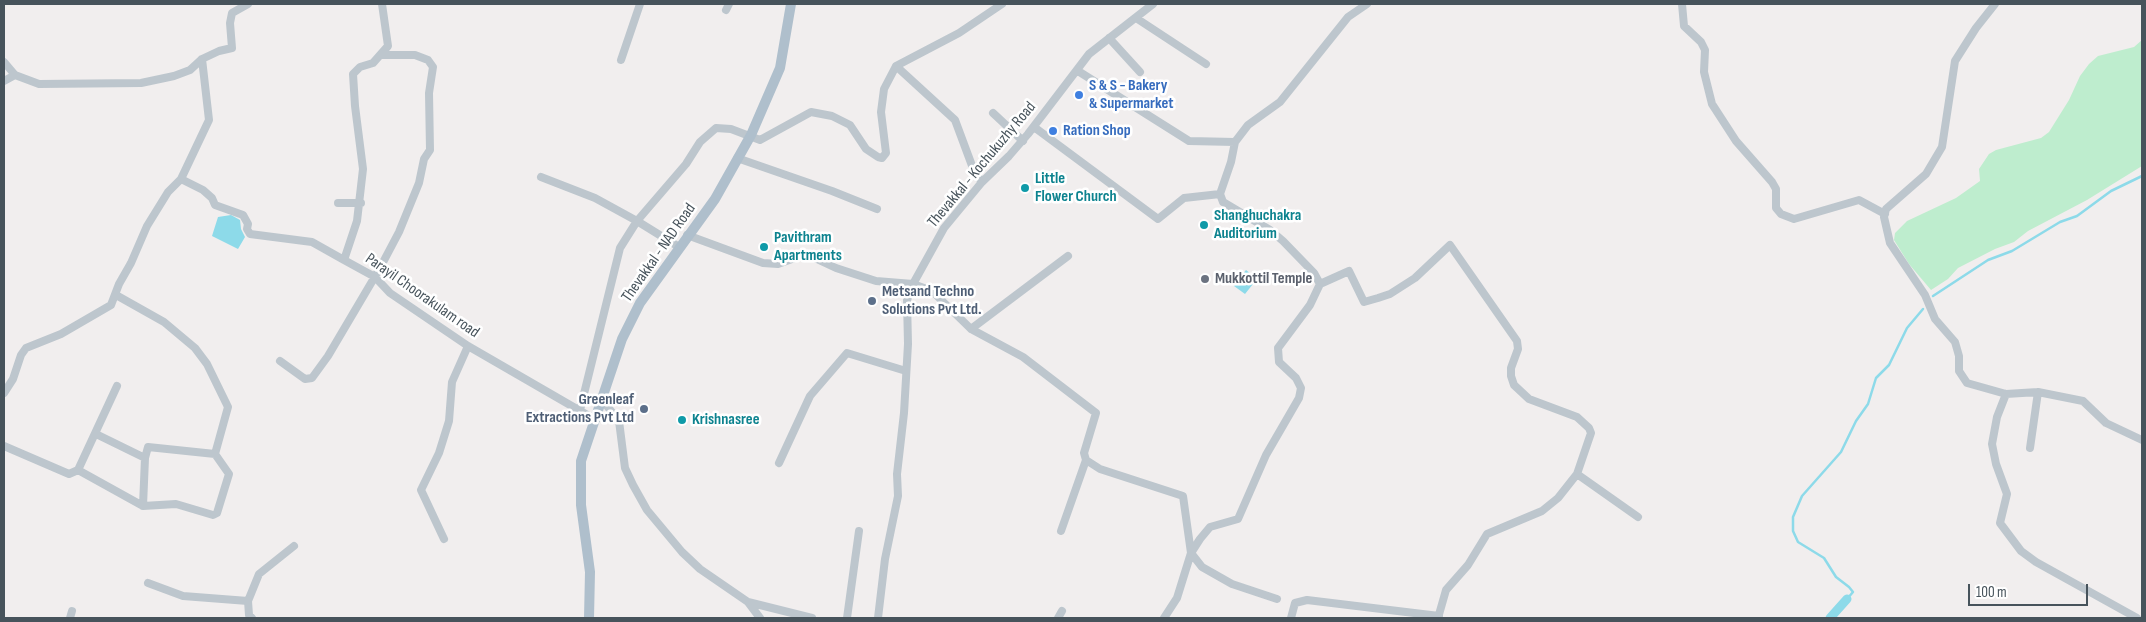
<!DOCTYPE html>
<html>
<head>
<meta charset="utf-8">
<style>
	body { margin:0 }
	#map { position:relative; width:2146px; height:622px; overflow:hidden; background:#f1eeee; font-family:"Sofia Sans Condensed",sans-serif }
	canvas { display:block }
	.frame { position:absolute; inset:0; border:5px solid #47535b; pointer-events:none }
	.scale { position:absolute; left:1968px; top:584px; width:120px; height:22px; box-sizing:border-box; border:2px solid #47535b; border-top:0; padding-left:6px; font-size:15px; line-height:18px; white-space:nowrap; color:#47535b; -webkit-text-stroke:4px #fff; paint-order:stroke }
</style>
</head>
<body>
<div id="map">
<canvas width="2146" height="622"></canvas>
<div class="frame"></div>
<div class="scale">100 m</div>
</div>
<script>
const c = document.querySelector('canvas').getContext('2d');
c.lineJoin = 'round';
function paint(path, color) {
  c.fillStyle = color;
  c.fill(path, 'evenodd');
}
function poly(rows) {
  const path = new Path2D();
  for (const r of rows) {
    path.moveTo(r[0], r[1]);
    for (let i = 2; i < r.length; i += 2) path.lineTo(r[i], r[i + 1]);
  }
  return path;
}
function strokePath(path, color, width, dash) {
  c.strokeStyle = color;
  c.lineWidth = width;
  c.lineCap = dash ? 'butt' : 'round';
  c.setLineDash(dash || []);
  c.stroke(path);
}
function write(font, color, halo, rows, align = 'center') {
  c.font = font + ' "Sofia Sans Condensed",sans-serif';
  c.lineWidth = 5;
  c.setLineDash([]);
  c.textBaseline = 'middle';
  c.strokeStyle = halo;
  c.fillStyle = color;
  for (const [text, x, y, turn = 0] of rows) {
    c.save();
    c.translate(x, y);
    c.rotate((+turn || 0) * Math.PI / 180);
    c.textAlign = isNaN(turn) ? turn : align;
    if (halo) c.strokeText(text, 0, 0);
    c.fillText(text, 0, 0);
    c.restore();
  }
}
paint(poly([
	[2142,40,2142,166,2087,200,2028,231,2014,242,1995,249,1958,268,1948,279,1931,290,1909,264,1894,240,1895,233,1907,221,1956,198,1980,181,1979,169,1989,154,1996,150,2041,138,2049,132,2069,100,2080,76,2089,64,2098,56,2134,47]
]), '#beedce');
paint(poly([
	[231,215,240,220,241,229,245,237,238,249,212,236,218,217],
	[1246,270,1257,279,1245,294,1234,286]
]), '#8ddae9');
strokePath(poly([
	[1933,296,1988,260,2012,251,2060,222,2077,216,2111,191,2142,176],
	[1847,599,1853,592,1849,587,1836,577,1824,558,1798,542,1793,531,1793,517,1802,496,1841,452,1856,421,1868,404,1876,378,1889,365,1907,328,1923,309]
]), '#8ddae9', 2.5);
strokePath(poly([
	[1830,618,1847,599]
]), '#8ddae9', 9);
strokePath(poly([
	[382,4,388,46,373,63,360,67,353,74,355,106,363,169,357,221,344,260,375,277,390,293,468,346,596,420],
	[1682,4,1684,26,1701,42,1705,50,1704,72,1712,104,1736,141,1772,182,1776,189,1776,208,1781,214,1794,219,1859,200,1885,214],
	[1995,4,1976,28,1955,61,1942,147,1926,174,1886,209,1884,217,1890,243,1925,295,1935,319,1955,342,1959,356,1959,371,1967,383,2006,394,2038,392,2083,401,2106,423,2142,440],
	[726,10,729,4],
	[1136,18,1206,64],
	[1109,38,1140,72],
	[621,60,640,4],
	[4,62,15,75,39,84,141,83,174,76,190,70,202,59,219,51,232,48,230,23,232,13,248,4],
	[896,66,955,120,974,171,982,182],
	[1078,71,1189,141,1235,142],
	[4,81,15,75],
	[993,113,1023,141],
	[1034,127,1158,219,1184,198,1220,194],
	[737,158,832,191,877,209],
	[541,177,595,198,637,221,679,247],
	[181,179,209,120,202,59],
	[338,203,361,203],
	[687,235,763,263,778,264,806,254,836,268,876,281,913,284,932,291,971,329,1023,357,1096,413,1084,453,1086,460,1100,469,1183,496,1191,553,1202,567,1232,584,1277,599],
	[1320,284,1349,271,1364,302,1378,298,1390,294,1415,278,1450,245,1517,341,1518,349,1511,368,1511,376,1514,385,1529,399,1577,417,1589,428,1591,433,1577,474,1558,498,1542,511,1487,534,1468,565,1446,590,1438,618],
	[116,295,164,322,195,348,207,364,228,407,215,454],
	[971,329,1068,256],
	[280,361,305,379,312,378,328,356,380,268,399,232,419,183,424,159,430,150,429,93,433,67,428,60,415,55,382,55],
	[4,393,13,379,21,355,26,348,61,334,111,305,119,284,131,263,147,226,168,192,181,179,203,190,212,198,215,205,243,215,248,224,247,229,250,234,312,242,344,260],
	[2006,394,1997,417,1992,444,1996,464,2007,494,2000,523,2021,551,2036,562,2137,618],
	[603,401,619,421,625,468,633,485,647,510,682,552,700,569,748,602,812,618],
	[580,410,620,248,637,221,686,164,700,142,716,128,731,129,760,140,811,112,832,116,850,125,866,149,878,157,882,158,886,153,881,112,884,89,896,66,959,33,1002,4],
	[96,434,145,458,143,506],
	[4,446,69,474,78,470,117,386],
	[2030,448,2038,392],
	[779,463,810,396,847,353,906,371],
	[78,470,143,506,176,504,213,515,217,513,229,474,215,454,148,447,145,458],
	[1577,474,1638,517],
	[1061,531,1086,460],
	[444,539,421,490,439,453,449,421,452,382,468,346],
	[148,583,183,596,248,601,249,615,252,618],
	[248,601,259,574,294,546],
	[748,602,760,618],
	[70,618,72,611],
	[847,618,859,531],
	[878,618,885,559,898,496,897,474,904,413,908,344,907,300,913,284,944,228,982,182,1009,156,1028,134,1089,54,1153,4],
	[1058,618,1062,611],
	[1164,618,1177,598,1191,553,1200,539,1210,527,1238,519,1266,455,1299,398,1301,388,1296,378,1279,362,1278,348,1310,305,1320,284,1314,273,1283,241,1270,230,1223,202,1220,194,1231,162,1235,142,1248,125,1280,102,1348,17,1367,4],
	[1291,618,1295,603,1307,600,1439,616]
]), '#bdc6cd', 8);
strokePath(poly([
	[589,618,590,572,581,505,581,461,622,339,640,303,715,199,751,135,780,68,791,4]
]), '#afbfcc', 10);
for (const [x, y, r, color] of [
	[1079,95,5,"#3f7fe0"],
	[1053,131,5,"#3f7fe0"],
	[1025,188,5,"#0f9aa8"],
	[1204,225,5,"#0f9aa8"],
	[764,247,5,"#0f9aa8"],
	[1205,279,5,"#6b7280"],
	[872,301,5,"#5c6f8a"],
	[644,409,5,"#5c6f8a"],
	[682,420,5,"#0f9aa8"]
]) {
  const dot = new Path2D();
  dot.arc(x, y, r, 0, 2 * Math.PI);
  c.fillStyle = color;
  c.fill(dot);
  strokePath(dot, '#fff', 2);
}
write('bold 16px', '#366cbe', '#fff', [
	["S & S - Bakery",1089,86],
	["& Supermarket",1089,104],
	["Ration Shop",1063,131]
], 'left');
write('16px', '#47535b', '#fff', [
	["Thevakkal - Kochukuzhy Road",982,165,-50],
	["Thevakkal - NAD Road",659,253,-55],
	["Parayil Choorakulam road",422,296,35]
]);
write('bold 16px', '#0d838f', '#fff', [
	["Little",1035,179],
	["Flower Church",1035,197],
	["Shanghuchakra",1214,216],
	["Auditorium",1214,234],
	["Pavithram",774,238],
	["Apartments",774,256],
	["Krishnasree",692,420]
], 'left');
write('bold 16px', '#5b616d', '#fff', [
	["Mukkottil Temple",1215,279]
], 'left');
write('bold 16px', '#4e5e75', '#fff', [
	["Metsand Techno",882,292],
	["Solutions Pvt Ltd.",882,310],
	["Greenleaf",634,400,"right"],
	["Extractions Pvt Ltd",634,418,"right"]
], 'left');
</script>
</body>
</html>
